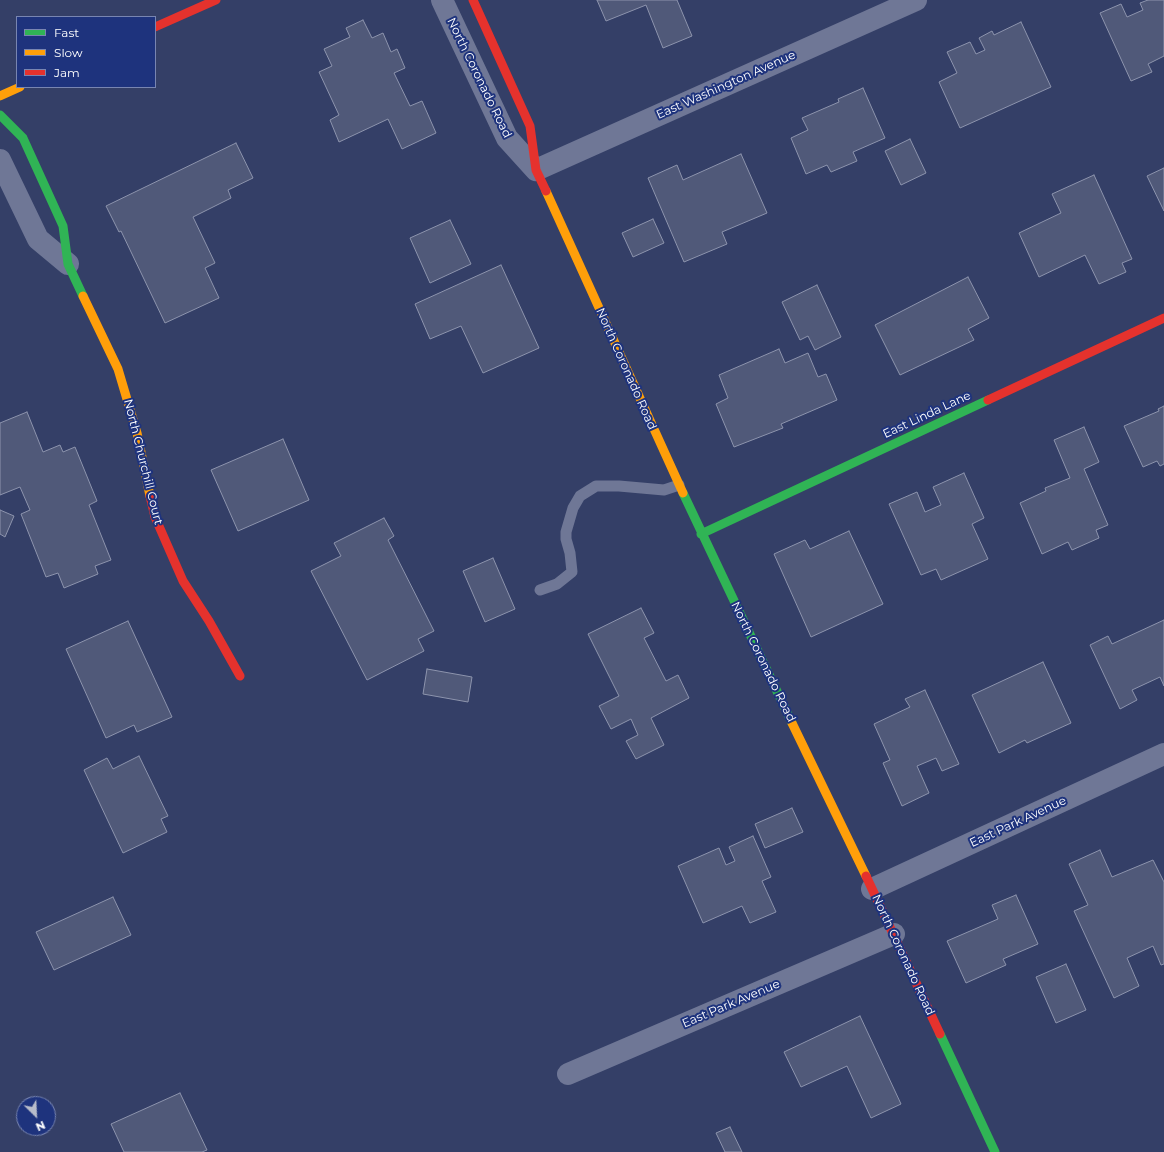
<!DOCTYPE html>
<html>
<head>
<meta charset="utf-8">
<style>
	body { margin:0 }
	#map { position:relative; width:1164px; height:1152px; overflow:hidden; background:#343f67; font-family:Montserrat,sans-serif }
	canvas { display:block }
	.legend { position:absolute; left:16px; top:16px; width:140px; height:72px; box-sizing:border-box; background:#1e337d; border:1px solid #7885b1; margin:0; padding:5px 7px; list-style:none; font-size:12px; color:#fff }
	.legend li { display:flex; align-items:center; gap:8px; height:20px }
	.legend b { width:20px; border:1px solid #7885b1 }
	.north { position:absolute; left:16px; top:1096px; width:40px; height:40px; box-sizing:border-box; background:#1e337d; border:1px solid #7885b1; border-radius:50%; rotate:156deg; font-size:11px; font-weight:700; line-height:16px; text-align:center; color:#fff }
	.north::after { content:''; display:block; margin:auto; width:14px; height:18px; background:#b8bcca; clip-path:polygon(50% 0,100% 100%,50% 72%,0 100%) }
</style>
</head>
<body>
<div id="map">
<canvas width="1164" height="1152"></canvas>
<ul class="legend">
<li><b style="height:5px;background:#30b455"></b>Fast</li>
<li><b style="height:5px;background:#ff9f0a"></b>Slow</li>
<li><b style="height:5px;background:#e5322d"></b>Jam</li>
</ul>
<div class="north">N</div>
</div>
<script>
const c = document.querySelector('canvas').getContext('2d');
c.lineJoin = 'round';
function paint(path, color) {
  c.fillStyle = color;
  c.fill(path, 'evenodd');
}
function poly(rows) {
  const path = new Path2D();
  for (const r of rows) {
    path.moveTo(r[0], r[1]);
    for (let i = 2; i < r.length; i += 2) path.lineTo(r[i], r[i + 1]);
  }
  return path;
}
function strokePath(path, color, width, dash) {
  c.strokeStyle = color;
  c.lineWidth = width;
  c.lineCap = dash ? 'butt' : 'round';
  c.setLineDash(dash || []);
  c.stroke(path);
}
function write(font, color, halo, rows, align = 'center') {
  c.font = font + ' Montserrat,sans-serif';
  c.lineWidth = 4;
  c.setLineDash([]);
  c.textBaseline = 'middle';
  c.strokeStyle = halo;
  c.fillStyle = color;
  for (const [text, x, y, turn = 0] of rows) {
    c.save();
    c.translate(x, y);
    c.rotate((+turn || 0) * Math.PI / 180);
    c.textAlign = isNaN(turn) ? turn : align;
    if (halo) c.strokeText(text, 0, 0);
    c.fillText(text, 0, 0);
    c.restore();
  }
}
const building = poly([
	[597,0,677,0,692,36,663,48,646,5,606,21,597,0],
	[1148,0,1164,0,1164,56,1148,64,1152,72,1131,81,1100,13,1121,4,1127,17,1143,10,1140,3,1148,0],
	[363,20,372,38,383,33,391,52,397,49,405,68,394,73,410,106,422,101,436,133,402,149,388,119,339,142,330,120,339,115,319,72,332,66,324,49,350,37,346,28,363,20],
	[1021,22,1051,87,960,128,939,82,957,73,947,52,970,42,976,54,985,50,979,38,992,31,994,35,1021,22],
	[863,88,885,138,853,152,857,161,831,172,827,165,806,174,791,138,808,130,802,118,839,102,838,99,863,88],
	[910,139,926,173,901,185,885,151,910,139],
	[236,143,253,178,228,190,231,198,193,217,215,263,205,268,219,298,165,323,121,231,119,232,106,206,236,143],
	[741,154,767,213,722,232,727,244,684,262,648,178,677,165,683,180,741,154],
	[1164,168,1164,211,1147,176,1164,168],
	[1094,175,1132,259,1122,263,1126,272,1099,284,1085,255,1039,277,1019,233,1061,213,1052,194,1094,175],
	[653,219,664,243,633,257,622,233,653,219],
	[450,220,471,264,430,283,410,238,450,220],
	[501,265,539,348,483,373,461,326,430,339,415,304,501,265],
	[968,277,989,318,968,329,974,340,900,375,875,325,968,277],
	[817,285,841,337,815,350,808,336,800,340,782,302,817,285],
	[779,349,785,363,808,353,818,377,826,374,837,400,781,424,783,428,734,447,716,404,728,398,719,375,779,349],
	[1164,406,1164,464,1160,466,1157,461,1143,467,1124,426,1159,411,1158,409,1164,406],
	[27,412,43,452,60,445,63,452,75,447,97,501,89,505,111,560,95,566,98,574,64,588,58,573,46,577,21,514,30,510,20,487,0,495,0,423,27,412],
	[1084,427,1099,462,1084,469,1108,525,1096,530,1099,538,1072,550,1068,542,1042,554,1020,503,1046,491,1045,488,1070,478,1054,440,1084,427],
	[283,439,309,500,238,531,211,470,283,439],
	[964,473,984,518,972,524,988,559,941,580,936,569,921,575,889,504,917,492,925,512,941,505,933,487,964,473],
	[0,510,14,516,5,537,0,534,0,510],
	[384,518,394,536,388,540,434,631,418,639,424,651,367,680,311,571,341,556,334,543,384,518],
	[849,531,883,604,811,637,774,554,805,540,810,549,849,531],
	[493,558,515,609,485,622,463,571,493,558],
	[641,608,654,633,644,638,666,681,678,675,689,698,651,718,664,745,636,759,626,741,638,735,631,719,611,729,599,706,619,696,588,634,641,608],
	[1164,620,1164,686,1160,677,1132,690,1137,700,1120,709,1090,645,1108,636,1112,644,1164,620],
	[128,621,172,717,137,732,134,725,106,738,66,649,128,621],
	[1043,662,1071,723,1027,743,1025,740,999,753,972,695,1043,662],
	[427,669,472,677,468,702,423,694,427,669],
	[925,690,959,764,942,771,936,758,917,766,929,793,902,806,883,763,890,760,874,724,910,707,905,699,925,690],
	[139,756,168,816,161,819,167,832,123,853,84,770,107,758,113,769,139,756],
	[792,808,803,832,765,848,755,824,792,808],
	[753,836,771,877,762,881,776,912,750,923,742,906,703,923,678,866,719,848,726,865,735,861,729,847,753,836],
	[1100,850,1112,877,1153,860,1164,882,1164,964,1161,965,1153,946,1127,958,1139,986,1114,998,1074,911,1088,905,1069,864,1100,850],
	[1016,895,1038,944,1003,959,1006,965,966,983,947,941,998,919,992,905,1016,895],
	[113,897,131,935,54,970,36,932,113,897],
	[1066,964,1086,1010,1056,1023,1036,977,1066,964],
	[860,1016,901,1104,871,1118,847,1066,801,1087,784,1052,860,1016],
	[180,1093,207,1150,202,1152,124,1152,111,1124,180,1093],
	[730,1127,742,1152,725,1152,716,1133,730,1127]
]);
paint(building, '#505979');
strokePath(building, '#8d94ad', 1);
strokePath(poly([
	[540,590,557,584,572,572,570,553,566,539,566,532,573,508,580,496,596,486,619,486,664,490,679,485]
]), '#6f7796', 11);
strokePath(poly([
	[442,0,507,138,536,170,916,0],
	[0,160,38,239,68,264],
	[872,889,1164,754],
	[568,1074,894,934]
]), '#6f7796', 22);
strokePath(poly([
	[0,115,23,138,63,226,68,264,83,296],
	[683,493,792,723],
	[701,534,988,400],
	[940,1034,995,1152]
]), '#30b455', 9);
strokePath(poly([
	[0,96,20,87],
	[546,191,683,493],
	[83,296,118,369,137,433,150,496],
	[792,723,866,876]
]), '#ff9f0a', 9);
strokePath(poly([
	[473,0,530,126,536,170,546,191],
	[155,27,216,0],
	[988,400,1164,318],
	[150,496,155,517,183,581,209,621,240,676],
	[866,876,940,1034]
]), '#e5322d', 9);
write('12px', '#fff', '#1e337d', [
	["North Coronado Road",479,78,64],
	["East Washington Avenue",726,85,-24],
	["North Coronado Road",626,369,66],
	["East Linda Lane",927,415,-25],
	["North Churchill Court",143,462,76],
	["North Coronado Road",763,662,64],
	["East Park Avenue",1018,822,-25],
	["North Coronado Road",903,955,65],
	["East Park Avenue",731,1004,-23]
]);
</script>
</body>
</html>
